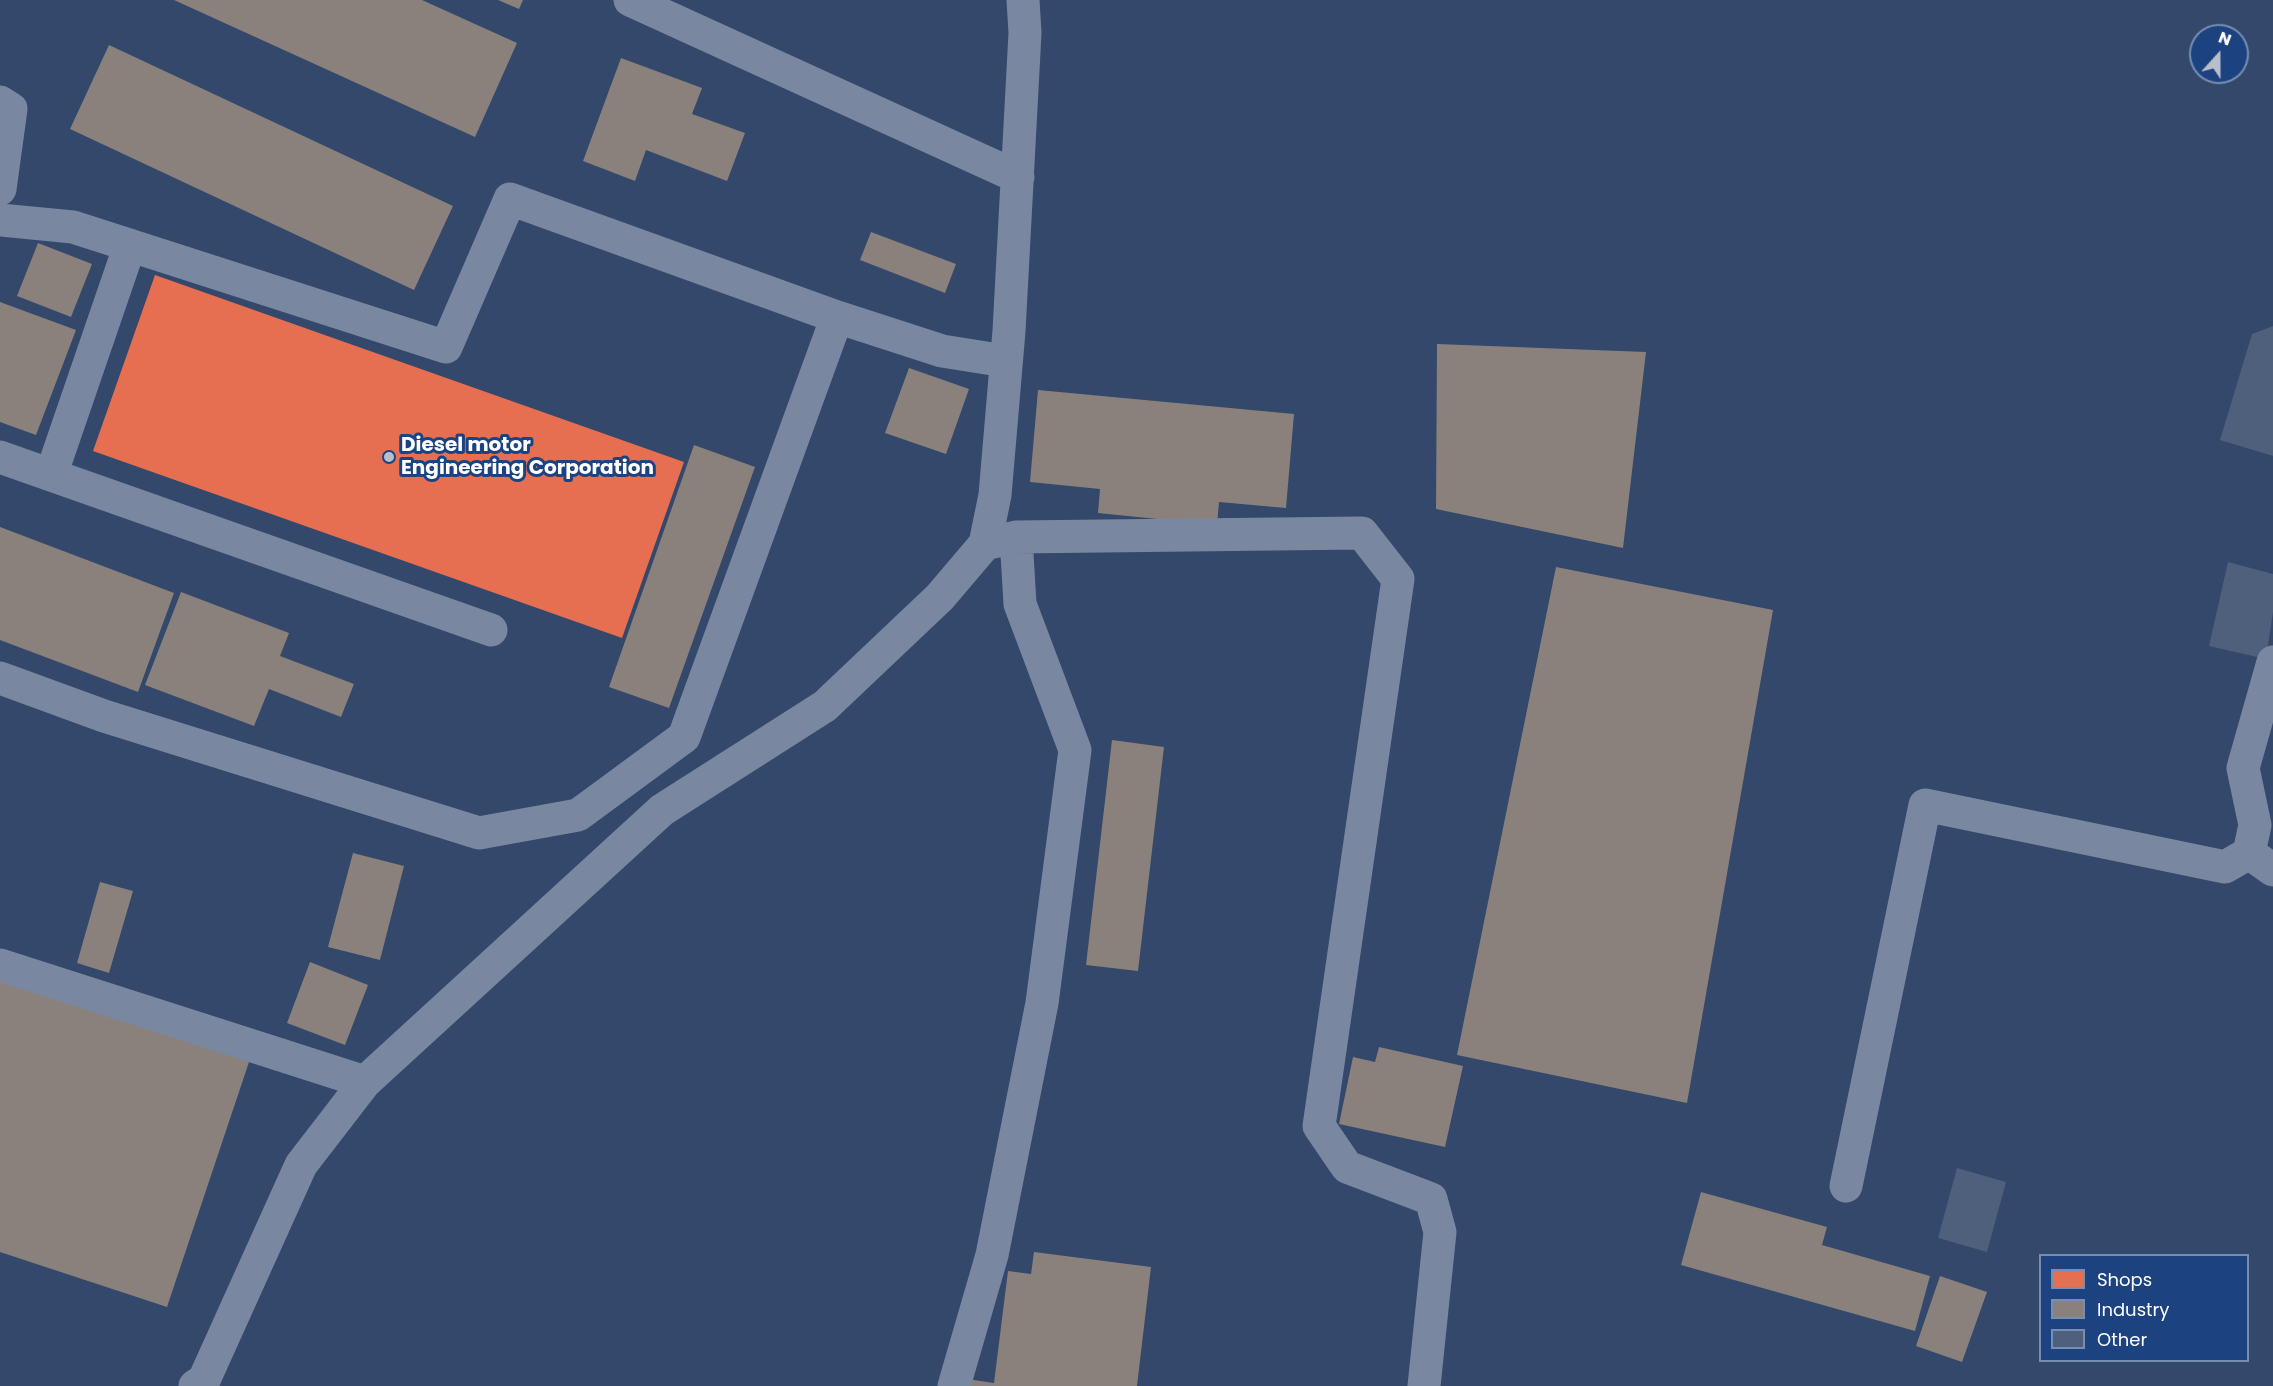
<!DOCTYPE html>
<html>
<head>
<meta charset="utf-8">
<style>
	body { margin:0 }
	#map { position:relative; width:2273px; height:1386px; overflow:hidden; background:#33486a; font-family:Poppins,sans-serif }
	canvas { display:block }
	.legend { position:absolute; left:2039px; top:1254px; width:210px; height:108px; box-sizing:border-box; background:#1c4280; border:2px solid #778eb3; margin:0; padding:8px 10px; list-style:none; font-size:18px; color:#fff }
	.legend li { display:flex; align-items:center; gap:12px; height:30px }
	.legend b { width:30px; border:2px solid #778eb3 }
	.north { position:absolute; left:2189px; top:24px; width:60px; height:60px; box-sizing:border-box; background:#1c4280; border:2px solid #778eb3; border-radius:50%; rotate:21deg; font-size:16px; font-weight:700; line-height:24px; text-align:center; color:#fff }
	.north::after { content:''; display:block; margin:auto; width:21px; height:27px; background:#b8bfcb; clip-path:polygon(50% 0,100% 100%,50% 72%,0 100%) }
</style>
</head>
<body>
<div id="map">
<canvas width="2273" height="1386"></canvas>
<ul class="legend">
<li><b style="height:16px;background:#e76f51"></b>Shops</li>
<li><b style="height:16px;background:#8a817c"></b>Industry</li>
<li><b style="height:16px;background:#4e607b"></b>Other</li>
</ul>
<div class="north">N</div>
</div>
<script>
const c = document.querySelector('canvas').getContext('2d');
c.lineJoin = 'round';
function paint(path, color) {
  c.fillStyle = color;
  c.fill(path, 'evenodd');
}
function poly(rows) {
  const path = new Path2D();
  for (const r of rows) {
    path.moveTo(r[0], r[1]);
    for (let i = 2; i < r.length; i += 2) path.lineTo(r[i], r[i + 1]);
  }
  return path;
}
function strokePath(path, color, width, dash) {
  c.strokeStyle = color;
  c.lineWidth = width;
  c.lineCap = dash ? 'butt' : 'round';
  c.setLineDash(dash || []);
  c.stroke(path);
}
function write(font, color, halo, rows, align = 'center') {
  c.font = font + ' Poppins,sans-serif';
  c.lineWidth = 6;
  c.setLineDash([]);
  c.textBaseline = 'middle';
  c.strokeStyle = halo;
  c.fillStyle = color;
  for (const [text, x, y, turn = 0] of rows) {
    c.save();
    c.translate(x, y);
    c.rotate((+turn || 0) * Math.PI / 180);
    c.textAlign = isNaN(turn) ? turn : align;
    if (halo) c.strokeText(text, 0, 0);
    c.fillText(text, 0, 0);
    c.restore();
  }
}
paint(poly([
	[155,275,684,462,622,638,93,451]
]), '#e76f51');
paint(poly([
	[174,0,422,0,517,43,475,137],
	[498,0,523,0,519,9],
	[109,45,453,206,414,290,70,129],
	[621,58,702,88,692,114,745,133,727,181,646,150,635,181,583,161],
	[871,232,956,264,945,293,860,260],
	[38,243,92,264,71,317,17,296],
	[0,302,76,330,36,435,0,422],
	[1437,344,1646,352,1623,548,1436,509],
	[909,368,969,389,946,454,885,433],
	[1038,390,1294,414,1286,508,1219,502,1217,525,1098,513,1100,489,1030,482],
	[694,445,755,467,669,708,609,687],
	[0,527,174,593,138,692,0,640],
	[1556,567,1773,610,1687,1103,1457,1055],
	[181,592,289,633,280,656,354,684,341,717,269,689,254,726,145,685],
	[1112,740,1164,747,1138,971,1086,965],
	[353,853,404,866,380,960,328,947],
	[100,882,133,891,109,973,77,963],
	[310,962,368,985,345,1045,287,1023],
	[0,977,250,1059,167,1307,0,1252],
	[1379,1047,1463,1066,1445,1147,1339,1124,1353,1057,1375,1062],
	[1701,1192,1827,1227,1822,1245,1930,1276,1915,1331,1681,1265],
	[1034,1252,1151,1267,1137,1386,966,1386,967,1379,994,1383,1008,1271,1031,1274],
	[1940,1276,1987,1292,1962,1362,1916,1346]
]), '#8a817c');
paint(poly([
	[2273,326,2273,456,2220,440,2252,334],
	[2228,562,2273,574,2273,612,2266,659,2209,646],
	[1957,1168,2006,1182,1987,1252,1938,1238]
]), '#4e607b');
strokePath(poly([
	[630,0,1018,177],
	[0,102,11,109,0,189],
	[0,220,73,227,446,347,510,199,837,317,942,351,1005,361],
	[0,457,491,630],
	[51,475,130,245],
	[985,544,1016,537,1362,533,1398,579,1319,1126,1347,1167,1431,1199,1440,1232,1424,1386],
	[0,678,104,716,479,833,578,815,684,737,837,317],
	[2249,853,2273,870],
	[0,965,365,1082],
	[1846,1186,1925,805,2225,867,2249,853,2255,825,2243,768,2273,662],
	[195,1386,204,1380,301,1165,365,1082,662,810,825,706,940,597,985,544,995,495,1009,331,1025,33,1023,0],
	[954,1386,992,1255,1042,1003,1075,750,1020,604,1016,537]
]), '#7988a0', 33);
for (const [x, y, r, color] of [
	[389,457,6,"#b8bfcb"]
]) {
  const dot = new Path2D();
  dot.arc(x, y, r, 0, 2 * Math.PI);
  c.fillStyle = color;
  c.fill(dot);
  strokePath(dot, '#1c4280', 2);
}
write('bold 20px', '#fff', '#1c4280', [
	["Diesel motor",401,446],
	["Engineering Corporation",401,469]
], 'left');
</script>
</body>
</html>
